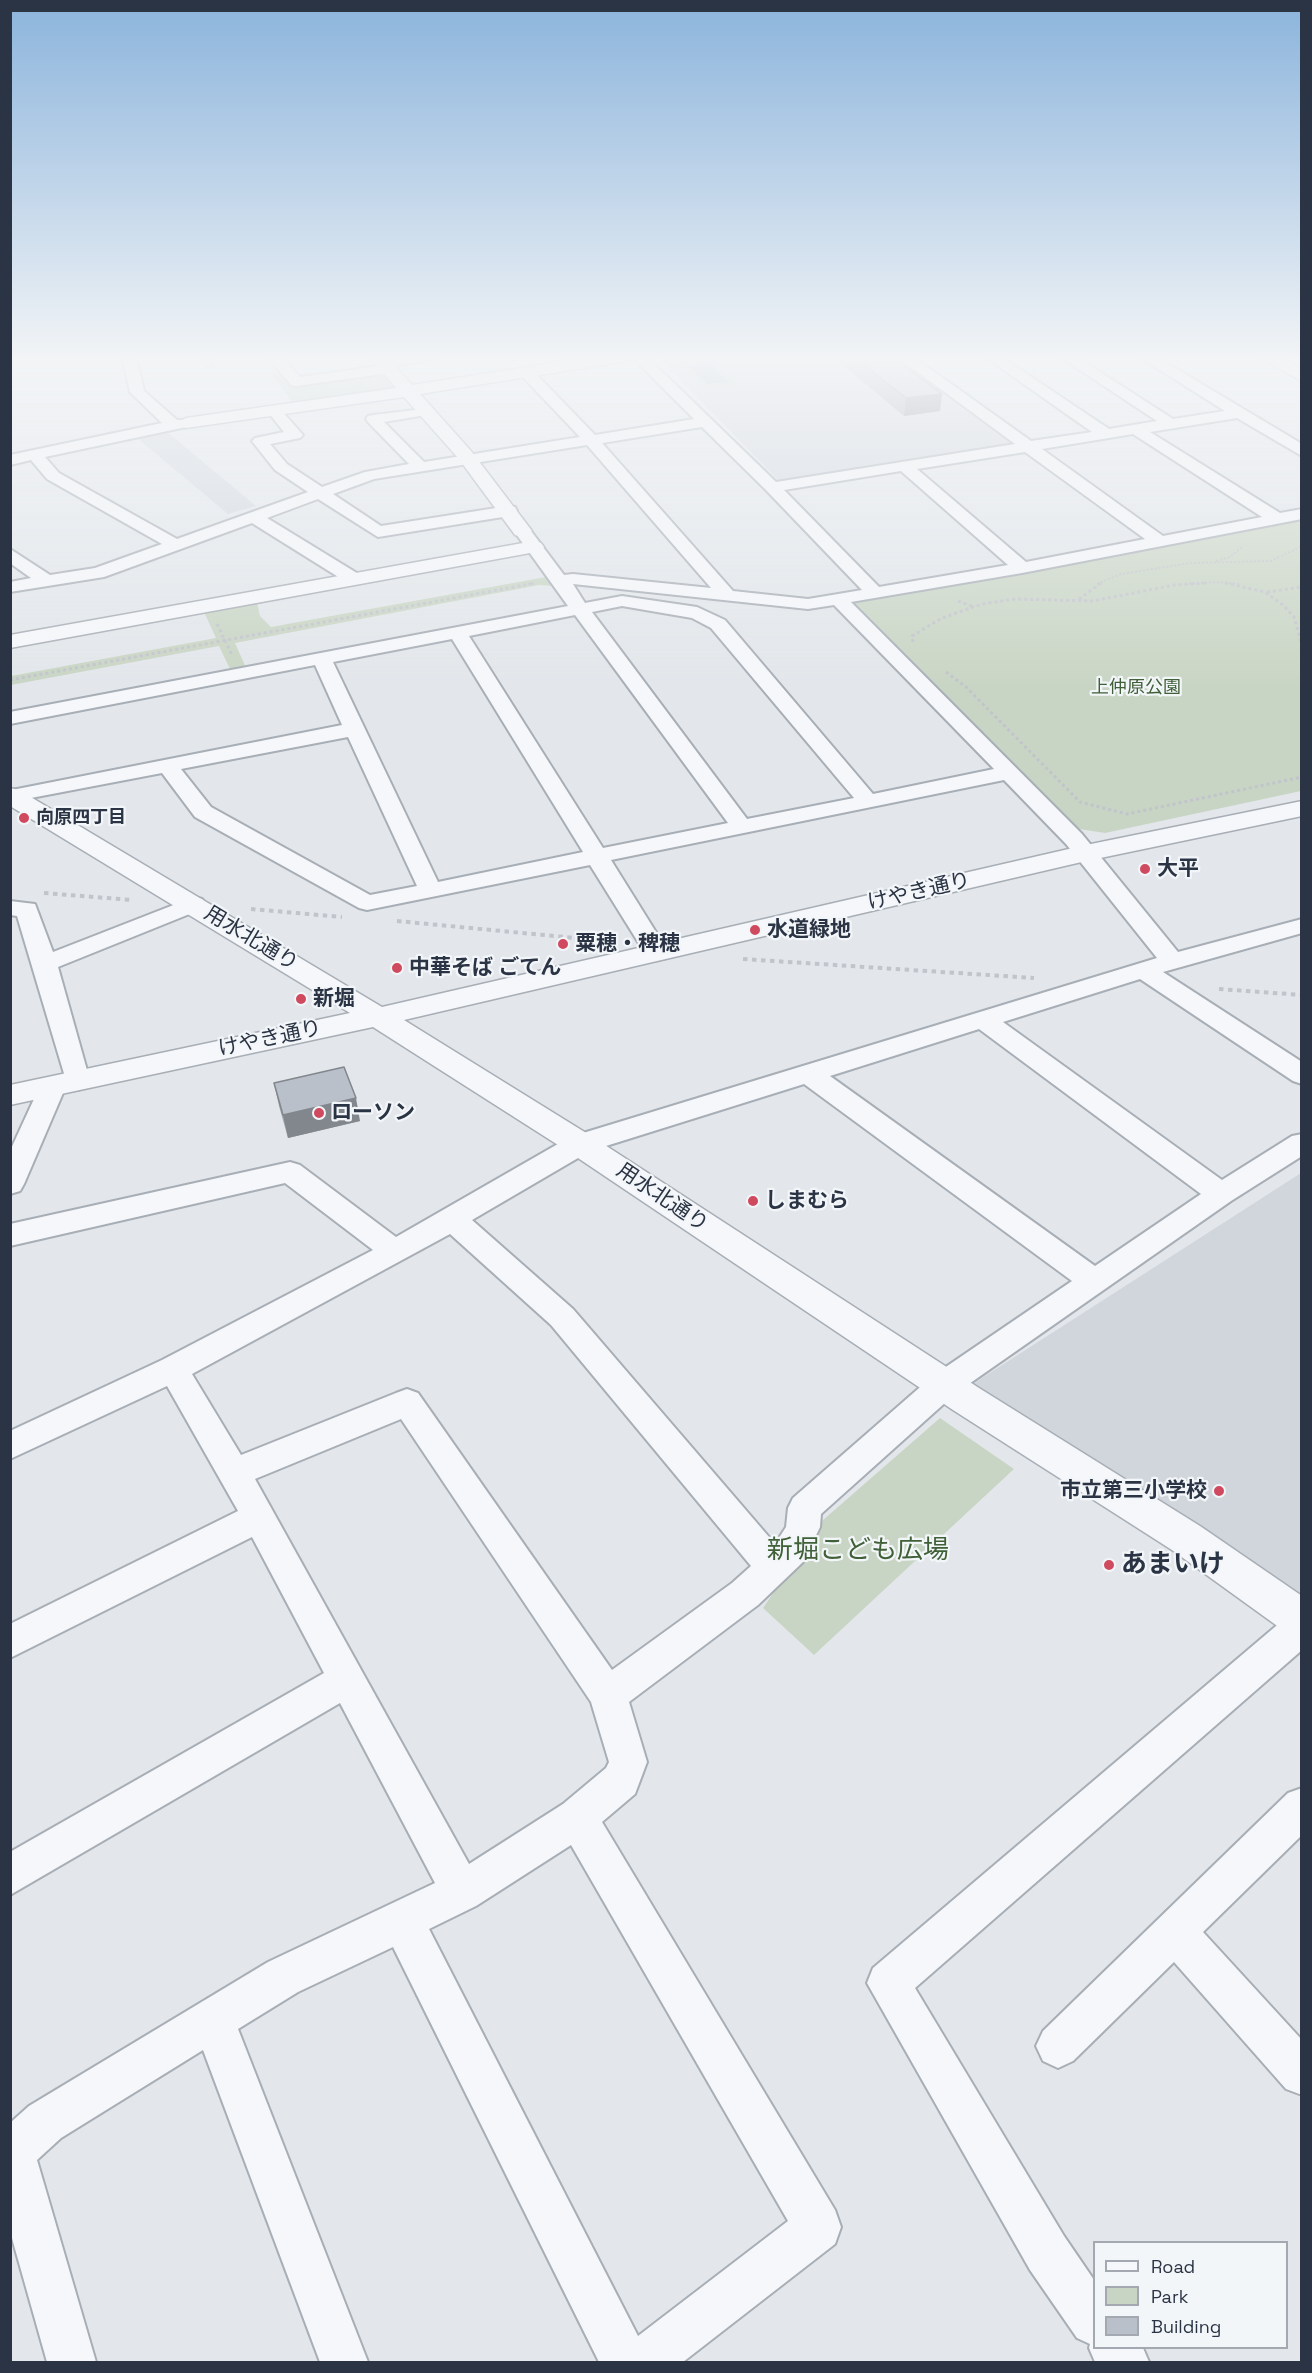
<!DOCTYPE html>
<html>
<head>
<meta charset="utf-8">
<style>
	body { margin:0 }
	#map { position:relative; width:1312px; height:2373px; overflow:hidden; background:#e3e7eb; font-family:"Space Grotesk",sans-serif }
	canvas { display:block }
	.frame { position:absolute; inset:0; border:12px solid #2b3444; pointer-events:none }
	.legend { position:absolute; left:1093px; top:2241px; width:195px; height:108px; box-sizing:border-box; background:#f3f6f9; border:2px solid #a3a8b1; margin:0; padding:8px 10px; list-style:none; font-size:18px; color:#2b3444 }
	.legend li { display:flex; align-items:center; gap:12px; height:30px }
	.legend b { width:30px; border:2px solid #a3a8b1 }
</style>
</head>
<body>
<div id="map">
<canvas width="1312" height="2373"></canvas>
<div class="frame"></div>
<ul class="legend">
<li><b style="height:8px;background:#f6f7fa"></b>Road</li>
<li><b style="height:16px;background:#c9d5c4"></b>Park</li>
<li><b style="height:16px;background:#bac0c9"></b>Building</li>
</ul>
</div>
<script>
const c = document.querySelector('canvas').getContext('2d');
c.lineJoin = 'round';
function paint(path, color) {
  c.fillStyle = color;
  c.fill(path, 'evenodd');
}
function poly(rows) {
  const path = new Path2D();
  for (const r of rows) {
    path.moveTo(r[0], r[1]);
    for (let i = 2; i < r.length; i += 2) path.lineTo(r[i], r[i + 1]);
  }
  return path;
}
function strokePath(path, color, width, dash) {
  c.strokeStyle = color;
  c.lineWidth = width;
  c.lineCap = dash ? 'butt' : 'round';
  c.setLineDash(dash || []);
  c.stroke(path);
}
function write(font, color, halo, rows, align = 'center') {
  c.font = font + ' "Space Grotesk","Noto Sans JP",sans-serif';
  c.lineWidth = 4.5;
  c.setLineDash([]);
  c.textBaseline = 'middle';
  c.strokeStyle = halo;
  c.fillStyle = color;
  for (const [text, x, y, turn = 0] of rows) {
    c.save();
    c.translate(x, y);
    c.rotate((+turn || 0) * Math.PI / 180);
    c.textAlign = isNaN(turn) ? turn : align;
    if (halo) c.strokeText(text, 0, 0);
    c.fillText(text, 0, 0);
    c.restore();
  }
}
paint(poly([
	[667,356,897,356,1019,444,779,481,658,357],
	[167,432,256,506,228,514,137,438],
	[1301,1173,1301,1598,971,1385]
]), '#d1d6dd');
paint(poly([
	[688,356,709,356,739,384,704,388,673,358],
	[284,371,295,383,383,371,399,388,293,403,270,373],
	[1301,518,1301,791,1105,833,1079,829,855,603],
	[546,577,553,586,539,585,235,643,247,670,232,673,219,646,11,685,11,676,216,638,204,612,257,602,260,616,271,627],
	[940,1418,1014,1469,814,1655,763,1608,823,1520]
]), '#c9d5c4');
paint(poly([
	[709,363,728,382,707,384,688,366]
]), '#9fb5cb');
const service = poly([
	[201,356,209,356,213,366,207,366,201,356]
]);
const minor = poly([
	[122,356,136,356,144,391,177,420,191,420,194,423,191,426,45,457,59,473,177,539,308,492,275,470,252,441,255,438,284,432,268,412,275,408,280,409,303,435,300,438,270,444,287,464,322,487,365,472,409,464,368,422,366,419,368,416,373,415,432,408,434,411,432,414,384,422,424,462,580,437,521,375,519,372,526,368,531,369,595,435,694,419,631,356,646,356,776,482,1015,444,896,356,912,356,1031,441,1092,432,984,356,1000,356,1109,429,1157,421,1059,356,1075,356,1173,419,1225,411,1138,356,1155,356,1302,444,1302,456,1237,418,1150,432,1280,513,1302,509,1302,519,1022,573,851,602,1082,834,1178,952,1302,919,1302,933,1163,972,1302,1062,1302,1084,1293,1081,1140,979,1003,1022,1222,1180,1292,1136,1302,1134,1302,1156,1231,1201,956,1393,821,1514,820,1527,804,1561,758,1605,629,1702,647,1762,635,1794,602,1822,835,2210,841,2227,835,2244,683,2362,599,2362,393,1947,298,1992,238,2029,368,2362,320,2362,203,2050,61,2138,37,2160,96,2362,47,2362,10,2231,10,2123,29,2106,268,1962,435,1883,340,1703,10,1895,10,1852,324,1673,252,1537,10,1658,10,1624,238,1511,167,1386,10,1459,10,1431,162,1360,373,1250,285,1183,10,1246,10,1224,290,1162,300,1165,396,1237,570,1137,1157,958,1066,844,1004,780,611,860,669,953,666,958,657,960,648,958,590,865,367,910,359,908,195,817,162,773,10,802,12,790,342,725,315,665,10,724,10,712,568,606,514,531,516,527,528,527,564,575,573,574,711,588,587,445,374,479,333,494,381,526,509,506,515,507,517,511,515,515,509,516,378,537,318,499,267,518,360,575,363,579,360,583,348,583,252,523,104,577,10,592,10,582,31,578,10,563,10,549,50,575,95,568,162,544,47,479,31,460,10,465,10,455,162,423,130,392,122,356],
	[702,427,766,490,862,590,808,599,733,591,602,443,702,427],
	[1133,434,1262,517,1163,536,1042,449,1133,434],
	[1025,452,1145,539,1026,562,917,469,1025,452],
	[901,471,1008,565,879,587,784,490,901,471],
	[573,584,808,609,834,605,994,769,873,794,725,620,697,607,622,596,585,603,573,584],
	[622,606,692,618,711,628,854,798,747,819,592,612,622,606],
	[575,615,728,823,603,848,469,636,575,615],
	[452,639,583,852,438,882,333,662,452,639],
	[348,737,417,886,370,895,211,807,181,769,348,737],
	[979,1029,1201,1194,1095,1266,830,1076,979,1029],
	[804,1084,1072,1281,934,1375,793,1498,788,1508,786,1527,775,1544,573,1309,472,1220,590,1151,804,1084],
	[450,1234,551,1325,751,1566,732,1583,612,1670,418,1393,407,1389,396,1393,241,1455,192,1374,450,1234],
	[401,1419,591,1702,609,1762,606,1768,563,1804,469,1864,255,1479,401,1419],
	[571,1845,788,2221,638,2336,429,1929,476,1906,571,1845],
	[267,356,281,356,300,377,380,366,377,363,384,359,439,356,432,360,393,366,396,369,389,373,296,386,291,385,267,356],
	[194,897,202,899,206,904,202,909,58,967,90,1081,86,1087,77,1090,68,1087,17,916,10,915,10,901,35,904,53,952,194,897],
	[53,1077,62,1080,66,1086,24,1184,20,1191,10,1194,10,1151,40,1086,44,1080,53,1077],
	[1302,1611,1302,1650,915,1988,1064,2236,1094,2280,1094,2348,1143,2348,1149,2362,1095,2362,1089,2348,1090,2344,1077,2338,1030,2270,867,1983,873,1968,1289,1615,1302,1611],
	[1302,1788,1302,1835,1203,1932,1302,2040,1302,2095,1286,2089,1174,1962,1073,2061,1058,2068,1043,2061,1036,2046,1043,2031,1288,1793,1302,1788]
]);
const tertiary = poly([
	[369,356,386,356,412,385,598,356,636,356,628,361,420,394,471,451,529,527,532,531,522,537,515,535,459,459,404,397,186,428,177,423,186,418,396,388,369,356],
	[1257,356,1277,356,1302,369,1302,381,1257,356],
	[534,541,541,543,544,547,541,551,10,648,10,635,534,541],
	[10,788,19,790,382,1007,1086,845,1302,801,1302,816,1086,861,404,1020,591,1136,979,1388,1200,1526,1302,1596,1302,1639,1287,1633,1172,1550,953,1410,569,1152,373,1027,10,1105,10,1085,350,1013,10,806,10,788]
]);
strokePath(service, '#a8aeb6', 3);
strokePath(minor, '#a8aeb6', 4);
strokePath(tertiary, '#a8aeb6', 3);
strokePath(poly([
	[1216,561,1230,557,1243,546],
	[528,584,535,583],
	[1097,584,1121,574,1191,563,1271,561,1302,546],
	[1185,584,1217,582,1241,584]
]), '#c1c4cb', 2, [2, 2]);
strokePath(poly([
	[1225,583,1265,592,1283,605,1294,617,1302,645],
	[1267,592,1302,587],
	[1079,599,1101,583],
	[958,601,974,607],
	[217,624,232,655],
	[913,642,912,636,942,618,982,604,1015,599,1093,601,1174,585,1206,583],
	[946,672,966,687,1080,802,1127,814,1302,777],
	[10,680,535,583]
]), '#c1c4cb', 3, [3, 3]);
strokePath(poly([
	[44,893,132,900],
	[251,909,342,917],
	[397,921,596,940],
	[743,959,1034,978],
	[1219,989,1302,995]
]), '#c1c4cb', 4, [4.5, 4.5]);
paint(service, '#f6f7fa');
paint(minor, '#f6f7fa');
paint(tertiary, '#f6f7fa');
paint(poly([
	[832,356,892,356,940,411,904,416],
	[274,1083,360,1121,288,1138,279,1106]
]), '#a0a5ad');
paint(poly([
	[942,394,940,411,904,416,906,398],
	[356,1098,360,1121,288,1138,283,1115]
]), '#82868d');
const building = poly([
	[853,356,892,356,942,394,906,398,853,356],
	[344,1067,356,1098,283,1115,274,1083,344,1067]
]);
paint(building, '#bac0c9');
strokePath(building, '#82868d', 1.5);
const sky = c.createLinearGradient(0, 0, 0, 688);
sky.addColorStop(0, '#8bb4dc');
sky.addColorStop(0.52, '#f2f4f6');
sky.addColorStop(1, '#f2f4f600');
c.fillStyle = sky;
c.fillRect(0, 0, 1312, 688);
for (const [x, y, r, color] of [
	[24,818,6,"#cf495f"],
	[1145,869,6,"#cf495f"],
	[755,930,6,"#cf495f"],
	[563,944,6,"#cf495f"],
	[397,968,6,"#cf495f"],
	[301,999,6,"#cf495f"],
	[319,1113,6,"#cf495f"],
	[753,1201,6,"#cf495f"],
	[1219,1491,6,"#cf495f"],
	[1109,1565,6,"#cf495f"]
]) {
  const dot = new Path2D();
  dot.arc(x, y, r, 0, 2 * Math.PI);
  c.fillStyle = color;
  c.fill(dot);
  strokePath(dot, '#f3f6f9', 2);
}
write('18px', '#406038', '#f3f6f9', [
	["上仲原公園",1136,688]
]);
write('bold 18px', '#2b3444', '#f3f6f9', [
	["向原四丁目",36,818]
], 'left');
write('bold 21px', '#2b3444', '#f3f6f9', [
	["大平",1157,869],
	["水道緑地",767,930],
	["粟穂・稗穂",575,944],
	["中華そば ごてん",409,968],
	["新堀",313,999],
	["ローソン",331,1113],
	["しまむら",765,1201],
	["市立第三小学校",1207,1491,"right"]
], 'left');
write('21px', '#2b3444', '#f3f6f9', [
	["けやき通り",919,892,-13],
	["用水北通り",251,939,31],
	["けやき通り",270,1039,-12],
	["用水北通り",662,1198,34]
]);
write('26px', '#406038', '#f3f6f9', [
	["新堀こども広場",858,1551]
]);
write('bold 26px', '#2b3444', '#f3f6f9', [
	["あまいけ",1121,1565]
], 'left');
</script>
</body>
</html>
